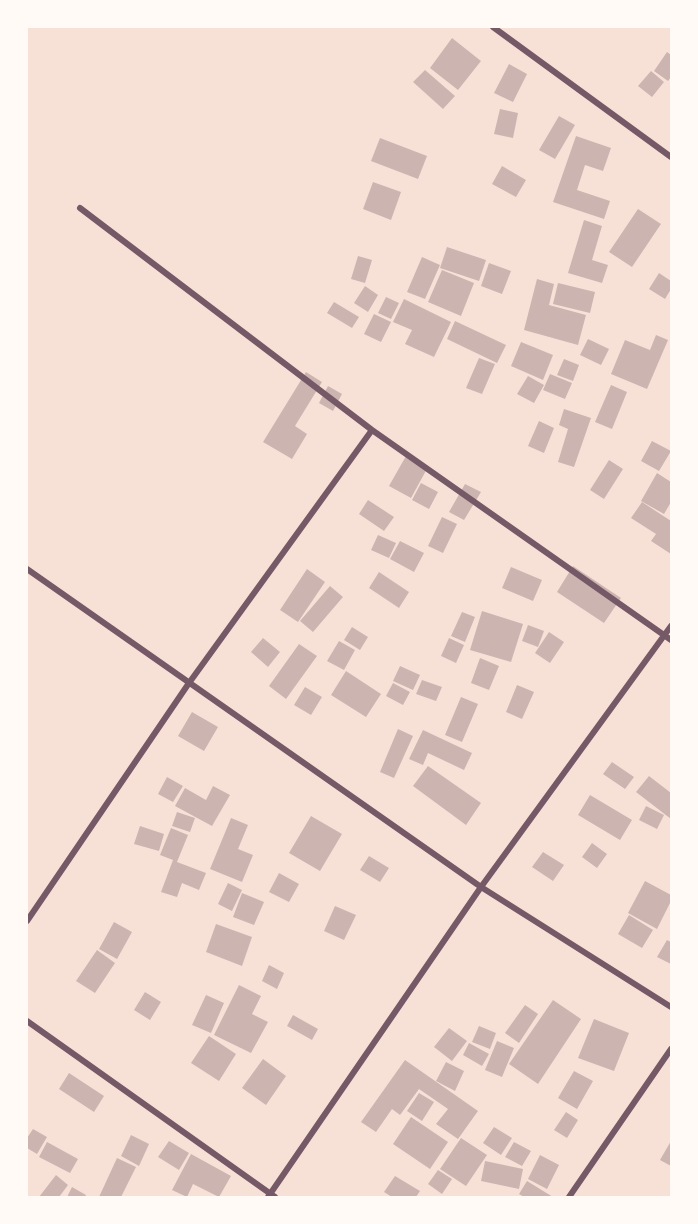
<!DOCTYPE html>
<html>
<head>
<meta charset="utf-8">
<style>
	body { margin:0 }
	#map { position:relative; width:698px; height:1224px; overflow:hidden; background:#f7e1d7; font-family:Manrope,sans-serif }
	canvas { display:block }
	.frame { position:absolute; inset:0; border:28px solid #fffaf5; pointer-events:none }
</style>
</head>
<body>
<div id="map">
<canvas width="698" height="1224"></canvas>
<div class="frame"></div>
</div>
<script>
const c = document.querySelector('canvas').getContext('2d');
c.lineJoin = 'round';
function paint(path, color) {
  c.fillStyle = color;
  c.fill(path, 'evenodd');
}
function poly(rows) {
  const path = new Path2D();
  for (const r of rows) {
    path.moveTo(r[0], r[1]);
    for (let i = 2; i < r.length; i += 2) path.lineTo(r[i], r[i + 1]);
  }
  return path;
}
function strokePath(path, color, width, dash) {
  c.strokeStyle = color;
  c.lineWidth = width;
  c.lineCap = dash ? 'butt' : 'round';
  c.setLineDash(dash || []);
  c.stroke(path);
}
paint(poly([
	[452,38,481,61,458,90,430,68],
	[667,52,671,55,671,77,668,81,654,71],
	[509,64,527,74,513,102,494,93],
	[425,70,455,96,443,109,413,82],
	[651,71,664,82,652,97,638,86],
	[500,109,518,113,513,138,494,134],
	[559,116,575,125,555,159,539,150],
	[576,136,611,148,603,171,585,165,577,190,610,201,604,219,553,202],
	[380,138,427,156,418,179,371,161],
	[502,166,526,180,516,197,492,184],
	[373,182,401,192,391,220,363,209],
	[638,209,661,224,632,267,609,252],
	[584,220,602,226,592,260,608,265,602,283,568,273],
	[447,247,486,260,479,281,440,268],
	[358,256,372,260,365,283,351,279],
	[422,257,440,265,425,299,407,292],
	[489,263,511,271,502,294,481,286],
	[442,270,474,283,461,316,428,302],
	[659,273,671,281,671,289,665,299,649,289],
	[537,279,554,284,549,305,586,315,578,345,524,330],
	[558,283,595,292,590,313,553,304],
	[365,286,378,295,368,312,354,303],
	[386,297,399,303,391,319,378,313],
	[404,299,451,322,434,357,405,344,412,330,393,322],
	[334,302,359,317,352,328,327,313],
	[374,314,391,322,381,342,364,334],
	[455,321,506,345,497,363,447,339],
	[656,335,668,340,647,389,611,374,625,340,650,350],
	[588,339,609,349,601,365,580,355],
	[521,342,553,355,543,380,511,366],
	[479,358,495,364,482,394,466,388],
	[564,359,579,365,573,381,557,375],
	[306,372,322,382,295,426,307,434,292,459,263,442],
	[550,374,572,383,565,399,543,390],
	[528,376,544,385,534,403,517,394],
	[611,385,627,392,612,429,595,422],
	[328,386,342,394,333,411,319,403],
	[564,409,591,418,574,467,558,462,568,429,559,425],
	[539,421,554,428,544,453,528,446],
	[652,441,671,451,659,471,641,461],
	[406,456,428,467,411,498,389,486],
	[609,460,623,469,604,499,590,490],
	[657,473,671,482,671,502,664,514,641,501],
	[421,483,438,492,429,509,412,500],
	[465,484,481,492,464,520,449,512],
	[368,500,394,517,384,531,359,514],
	[642,502,671,521,671,554,651,541,656,534,631,518],
	[442,517,457,524,443,553,428,546],
	[378,535,396,543,389,558,371,550],
	[400,541,424,553,414,572,390,559],
	[573,566,621,598,604,623,557,592],
	[511,567,542,580,533,601,502,588],
	[307,569,325,582,298,622,280,610],
	[379,572,409,592,399,608,369,588],
	[330,586,343,597,313,632,300,621],
	[482,611,523,624,511,662,470,650],
	[462,612,475,617,465,642,451,636],
	[528,625,544,631,538,647,522,641],
	[352,627,368,637,360,650,344,640],
	[549,632,564,642,550,663,535,653],
	[263,638,280,652,268,667,251,652],
	[449,638,464,645,456,663,441,656],
	[339,641,355,650,344,670,327,661],
	[299,644,317,656,286,699,269,686],
	[480,658,499,666,489,690,471,683],
	[400,666,420,675,413,690,393,681],
	[346,671,381,694,366,717,331,695],
	[422,680,442,687,436,701,416,694],
	[393,683,410,692,403,705,386,696],
	[517,685,534,692,522,719,506,712],
	[305,687,322,697,311,715,294,705],
	[461,697,478,704,462,742,445,735],
	[192,712,218,727,204,751,178,736],
	[398,729,413,736,394,778,380,772],
	[423,730,472,753,464,770,428,753,423,765,409,759],
	[612,762,634,777,625,789,603,774],
	[428,766,481,803,466,825,413,786],
	[649,776,671,793,671,819,636,792],
	[167,777,183,786,173,802,158,794],
	[213,786,230,795,212,826,175,806,185,788,206,800],
	[590,795,632,820,620,840,578,815],
	[646,806,664,815,657,829,639,820],
	[177,812,195,818,190,832,172,826],
	[311,816,342,834,320,871,289,853],
	[231,818,248,825,238,849,253,855,242,882,210,869],
	[140,826,164,834,159,851,134,844],
	[171,828,188,835,177,862,206,873,199,890,182,883,177,897,161,892,173,860,160,855],
	[592,843,607,854,597,868,582,857],
	[543,852,564,865,553,881,532,867],
	[369,856,389,868,380,882,360,870],
	[279,873,299,884,289,902,269,892],
	[645,881,671,895,671,901,657,929,628,913],
	[228,883,242,890,232,911,218,904],
	[242,893,264,902,254,925,233,917],
	[335,906,356,915,344,940,324,931],
	[629,915,653,930,642,948,618,934],
	[114,922,132,932,117,959,99,949],
	[216,924,252,937,242,966,206,952],
	[667,940,671,942,671,964,657,957],
	[97,950,115,963,95,993,76,981],
	[269,965,284,973,277,989,262,981],
	[239,985,261,996,252,1014,268,1022,251,1053,214,1035],
	[145,992,161,1002,150,1020,134,1010],
	[206,995,224,1003,211,1033,192,1025],
	[553,1000,581,1019,538,1084,509,1064],
	[525,1005,538,1014,519,1043,505,1033],
	[293,1015,318,1029,312,1040,287,1026],
	[594,1019,629,1033,614,1071,578,1058],
	[479,1026,496,1033,490,1049,472,1042],
	[449,1028,467,1041,452,1061,434,1047],
	[209,1036,236,1054,219,1081,191,1063],
	[497,1041,514,1048,502,1077,485,1070],
	[469,1043,489,1054,482,1066,463,1055],
	[263,1059,286,1076,266,1105,242,1088],
	[405,1060,478,1111,458,1139,436,1124,448,1109,419,1089,400,1115,392,1109,376,1132,361,1122],
	[446,1062,464,1071,455,1091,436,1081],
	[574,1071,593,1081,577,1109,558,1098],
	[69,1073,104,1096,94,1112,59,1089],
	[419,1093,434,1102,422,1121,407,1111],
	[566,1112,578,1120,567,1138,554,1130],
	[411,1117,448,1142,430,1169,393,1144],
	[494,1127,512,1138,501,1155,483,1143],
	[33,1129,47,1137,37,1154,27,1148,27,1138],
	[131,1135,149,1144,139,1166,121,1156],
	[461,1138,487,1155,466,1186,440,1169],
	[169,1141,189,1153,179,1170,158,1157],
	[671,1141,671,1166,660,1160],
	[47,1142,78,1159,70,1173,39,1157],
	[514,1142,531,1151,522,1166,505,1157],
	[191,1154,231,1176,219,1197,193,1184,187,1197,172,1190],
	[540,1155,559,1165,547,1189,528,1179],
	[117,1158,136,1167,121,1197,99,1197],
	[485,1161,523,1169,519,1189,481,1181],
	[438,1170,452,1179,442,1194,428,1184],
	[56,1175,68,1185,59,1197,39,1197],
	[395,1176,420,1191,416,1197,392,1197,384,1192],
	[527,1181,553,1197,524,1197,519,1194],
	[72,1187,86,1195,85,1197,67,1197]
]), '#ccb4b1');
strokePath(poly([
	[493,27,671,157],
	[80,208,372,430,671,640],
	[27,569,481,887,671,1007],
	[27,921,189,683,372,430],
	[27,1021,275,1197],
	[268,1197,481,887,671,626],
	[569,1197,671,1049]
]), '#755966', 6);
</script>
</body>
</html>
